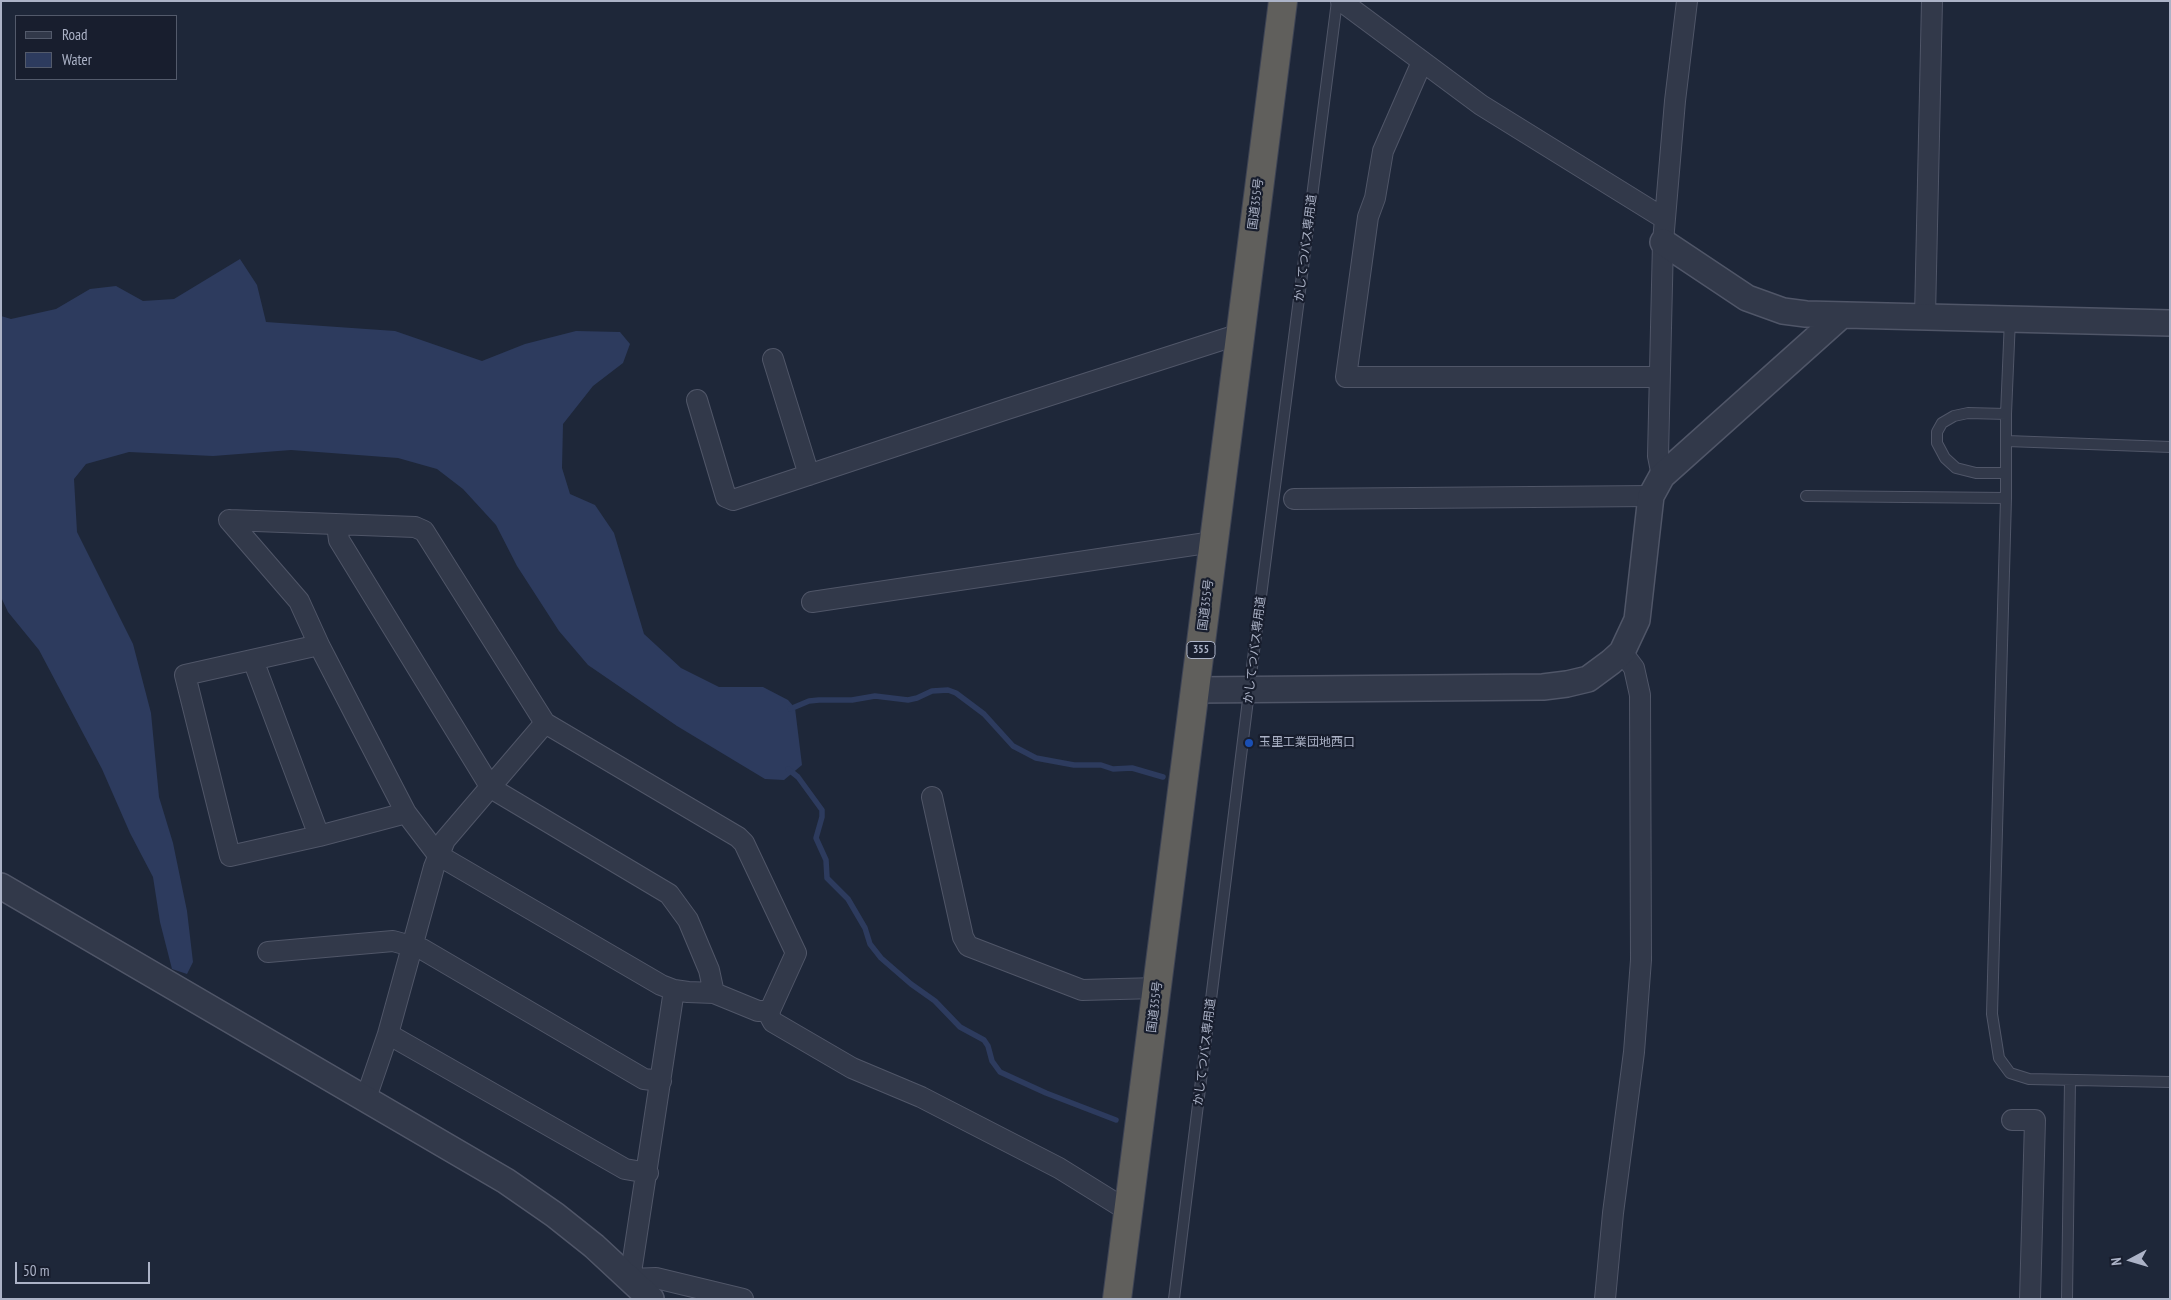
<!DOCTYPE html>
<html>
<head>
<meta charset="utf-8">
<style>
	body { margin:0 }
	#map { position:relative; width:2171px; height:1300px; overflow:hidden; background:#1e2739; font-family:"PT Sans Narrow",sans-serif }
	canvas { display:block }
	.frame { position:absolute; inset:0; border:2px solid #acb3c7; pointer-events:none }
	.legend { position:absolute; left:15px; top:15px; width:162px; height:65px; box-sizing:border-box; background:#181e2e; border:1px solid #535a6b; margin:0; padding:6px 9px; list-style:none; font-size:15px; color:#acb3c7 }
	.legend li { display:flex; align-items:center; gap:10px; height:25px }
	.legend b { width:25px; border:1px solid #535a6b }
	.north { position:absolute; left:2106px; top:1235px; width:50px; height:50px; -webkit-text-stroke:4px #181e2e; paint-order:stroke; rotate:264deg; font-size:14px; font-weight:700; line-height:20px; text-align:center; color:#acb3c7 }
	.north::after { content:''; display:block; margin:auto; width:18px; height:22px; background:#acb3c7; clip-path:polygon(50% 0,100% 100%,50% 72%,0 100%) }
	.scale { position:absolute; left:15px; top:1262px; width:135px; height:22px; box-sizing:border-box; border:2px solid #acb3c7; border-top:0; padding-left:6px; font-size:15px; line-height:18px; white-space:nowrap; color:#acb3c7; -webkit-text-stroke:4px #181e2e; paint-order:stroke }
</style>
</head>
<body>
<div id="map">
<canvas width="2171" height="1300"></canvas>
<div class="frame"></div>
<ul class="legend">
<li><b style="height:6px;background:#32394a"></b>Road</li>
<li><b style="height:14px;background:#2d3b5e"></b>Water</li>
</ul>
<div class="north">N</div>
<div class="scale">50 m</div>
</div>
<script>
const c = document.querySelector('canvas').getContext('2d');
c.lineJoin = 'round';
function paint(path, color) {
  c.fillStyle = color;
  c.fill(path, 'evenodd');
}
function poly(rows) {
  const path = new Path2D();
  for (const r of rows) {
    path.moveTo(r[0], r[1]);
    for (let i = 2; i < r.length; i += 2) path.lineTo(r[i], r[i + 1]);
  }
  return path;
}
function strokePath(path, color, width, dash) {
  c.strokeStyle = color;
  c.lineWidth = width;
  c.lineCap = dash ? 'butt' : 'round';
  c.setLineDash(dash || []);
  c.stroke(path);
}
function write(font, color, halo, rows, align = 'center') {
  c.font = font + ' "PT Sans Narrow","Noto Sans JP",sans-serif';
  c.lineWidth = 4.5;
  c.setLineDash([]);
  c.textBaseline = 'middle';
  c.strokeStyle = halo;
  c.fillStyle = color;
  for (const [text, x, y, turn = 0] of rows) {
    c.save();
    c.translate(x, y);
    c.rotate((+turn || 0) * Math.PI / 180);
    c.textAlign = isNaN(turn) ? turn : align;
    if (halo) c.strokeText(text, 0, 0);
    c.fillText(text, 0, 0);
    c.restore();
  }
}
paint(poly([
	[240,259,257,285,266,322,395,331,482,361,525,344,576,331,620,332,630,344,623,363,593,386,563,424,562,468,570,494,595,505,614,533,644,634,681,668,719,687,763,687,788,700,795,708,802,765,784,780,765,779,677,726,588,665,559,631,517,566,496,525,463,489,437,469,398,458,291,450,213,456,129,452,86,464,74,479,77,532,133,644,151,713,159,797,173,843,187,911,193,962,187,974,172,969,160,922,153,877,130,833,102,769,39,650,8,612,1,597,1,316,11,319,56,309,90,289,116,286,143,301,174,299]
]), '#2d3b5e');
strokePath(poly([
	[790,709,809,701,819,700,852,700,875,696,908,700,917,698,932,691,948,690,956,693,984,714,1013,746,1036,758,1074,765,1101,765,1113,769,1132,768,1163,777],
	[788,769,798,777,822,810,822,817,816,838,826,860,827,878,848,899,865,928,870,944,881,958,911,984,935,1001,960,1027,984,1040,988,1046,992,1061,1000,1072,1046,1093,1116,1120]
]), '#2d3b5e', 5.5);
const service = poly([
	[2007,441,2170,447],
	[2006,473,1976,473,1956,468,1945,458,1937,443,1937,432,1942,423,1954,416,1968,413,2006,414],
	[1806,496,2006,498,1992,1014,1999,1058,2010,1073,2029,1079,2170,1082],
	[2006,498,2006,414,2010,319],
	[1174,1299,1254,651,1337,1],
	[2067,1299,2070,1080]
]);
const minor = poly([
	[1341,1,1481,105,1665,219],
	[1422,62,1383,151,1375,198,1368,217,1346,377,1659,377],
	[1925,316,1932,1],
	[773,359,809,475],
	[697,400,726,497,733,500,1007,409,1240,334],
	[1662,476,1658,456,1663,242,1675,101,1687,1],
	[1294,499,1651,496],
	[229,520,299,601,319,645,406,813,438,855,661,985,674,990,688,992,714,993,758,1011,767,1011,773,1022,852,1068,921,1097,1059,1168,1117,1204,1129,1209],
	[229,520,415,527,424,531,545,723,738,837,744,843,796,953,771,1008,767,1011],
	[337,525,339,540,491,788,669,894,688,920,709,970,714,993],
	[812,602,1213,542],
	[319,645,185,675,230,856,319,836,406,813],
	[253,660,319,836],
	[932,797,963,937,968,946,1082,990,1157,988],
	[268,952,393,941,422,949,644,1079,661,1081],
	[674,990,630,1279,656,1278,743,1299],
	[388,1034,625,1169,648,1173],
	[366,1098,388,1034,434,867,445,840,545,723],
	[2012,1120,2035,1120,2030,1299],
	[1605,1299,1613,1213,1634,1052,1641,960,1640,695,1634,668,1622,652]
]);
const tertiary = poly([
	[1663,242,1747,298,1783,311,1806,314,2170,323],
	[1196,690,1543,687,1567,684,1588,679,1611,662,1622,652,1637,620,1651,496,1662,476,1842,315],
	[1,886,506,1181,555,1215,594,1246,651,1299]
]);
const trunk = poly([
	[1117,1299,1283,1]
]);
strokePath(service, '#505668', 12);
strokePath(minor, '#505668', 22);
strokePath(tertiary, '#505668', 28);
strokePath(trunk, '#3d4354', 30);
strokePath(service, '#32394a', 10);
strokePath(minor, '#32394a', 20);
strokePath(tertiary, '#32394a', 25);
strokePath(trunk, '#605f5c', 28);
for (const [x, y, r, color] of [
	[1249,743,5,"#1a4fb4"]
]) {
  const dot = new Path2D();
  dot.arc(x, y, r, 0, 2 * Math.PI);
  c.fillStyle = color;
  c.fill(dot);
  strokePath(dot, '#181e2e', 2);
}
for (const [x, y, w] of [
	[1201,650,28]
]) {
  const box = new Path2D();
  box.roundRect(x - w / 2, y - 8.5, w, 17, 4);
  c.fillStyle = '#181e2e';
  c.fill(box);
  strokePath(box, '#acb3c7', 1);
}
write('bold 11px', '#acb3c7', null, [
	["355",1201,650]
]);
write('12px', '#acb3c7', '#181e2e', [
	["国道355号",1256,204,-83],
	["かしてつバス専用道",1306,248,-83],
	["国道355号",1206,605,-83],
	["かしてつバス専用道",1255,650,-83],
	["国道355号",1155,1007,-83],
	["かしてつバス専用道",1205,1052,-83]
]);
write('12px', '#acb3c7', '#181e2e', [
	["玉里工業団地西口",1259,743]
], 'left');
</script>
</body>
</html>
